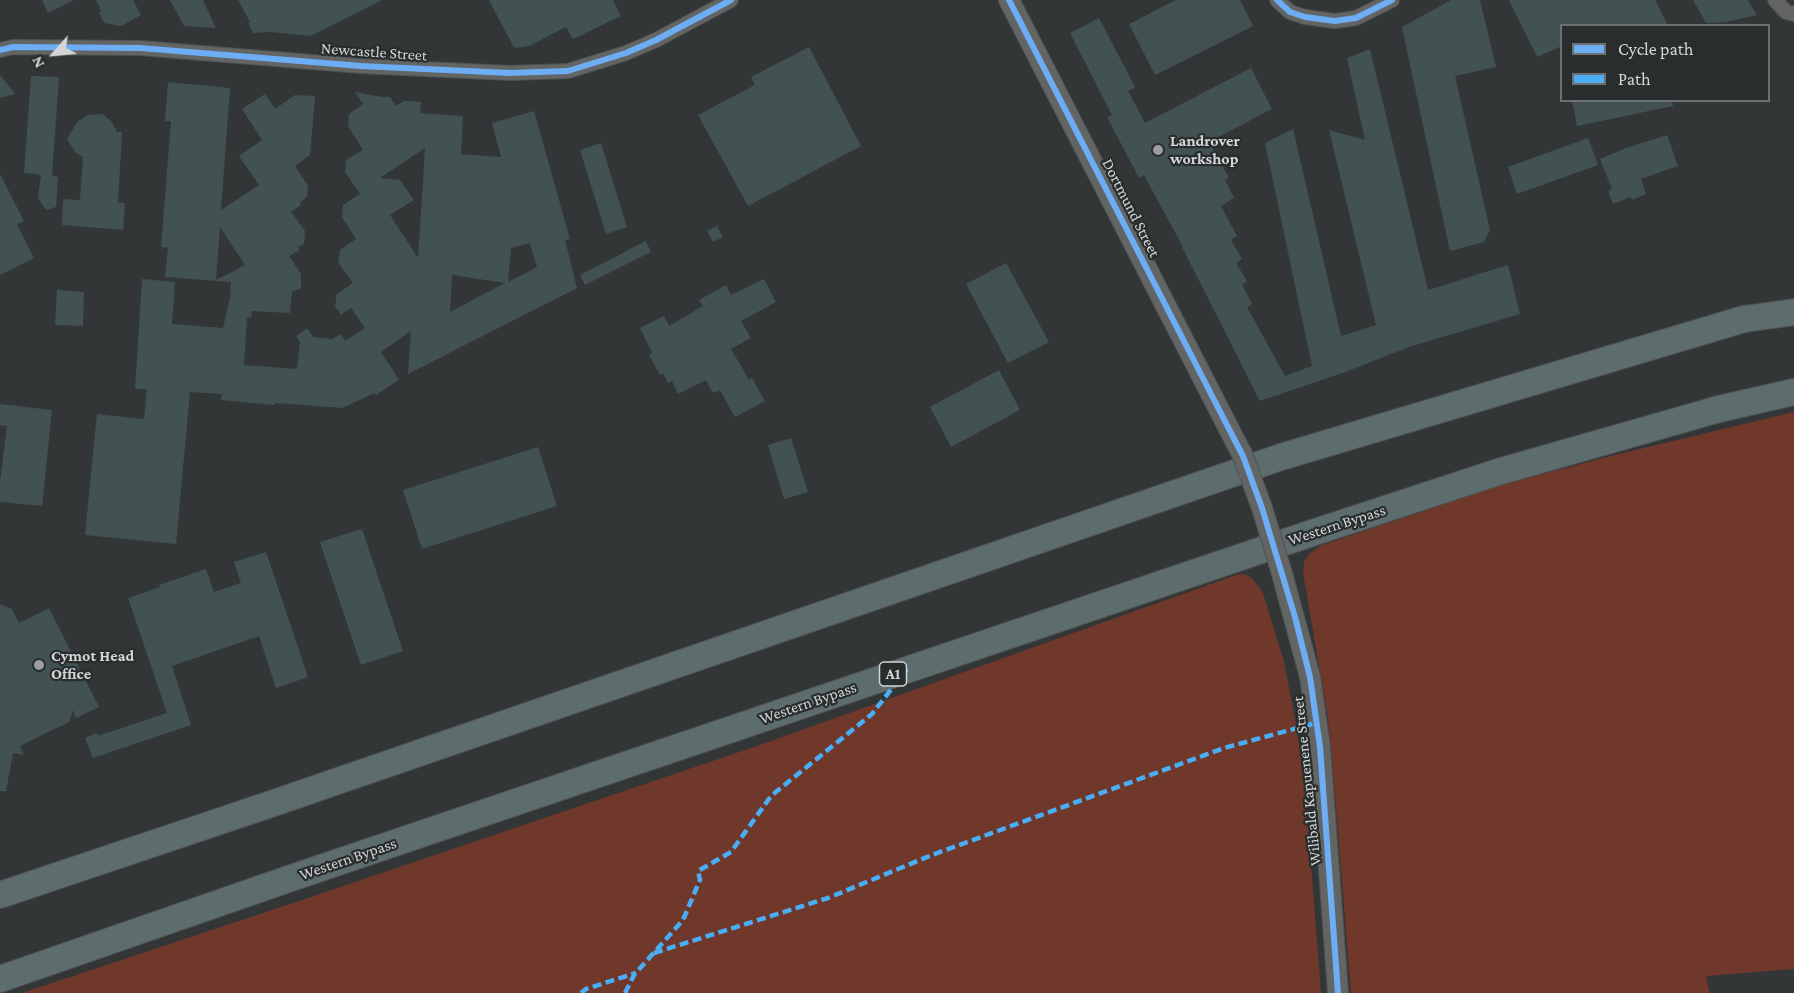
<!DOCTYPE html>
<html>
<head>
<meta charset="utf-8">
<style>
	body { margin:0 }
	#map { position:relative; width:1794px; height:993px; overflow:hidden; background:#333636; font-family:"Crimson Pro",serif }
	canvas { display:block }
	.legend { position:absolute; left:1560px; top:24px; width:210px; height:78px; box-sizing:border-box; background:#282d2d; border:2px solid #6c7071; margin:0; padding:8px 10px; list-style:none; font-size:18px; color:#d3d5d6 }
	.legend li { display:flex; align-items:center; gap:12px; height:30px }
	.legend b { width:30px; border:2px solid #6c7071 }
	.north { position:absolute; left:24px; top:24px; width:60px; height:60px; -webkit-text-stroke:4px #282d2d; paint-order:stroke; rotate:243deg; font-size:16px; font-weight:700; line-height:24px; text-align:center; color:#d3d5d6 }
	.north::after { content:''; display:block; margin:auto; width:21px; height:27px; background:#d3d5d6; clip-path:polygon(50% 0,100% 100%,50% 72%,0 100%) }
</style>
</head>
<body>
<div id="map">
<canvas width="1794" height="993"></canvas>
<ul class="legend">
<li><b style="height:8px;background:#6dadf4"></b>Cycle path</li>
<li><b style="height:8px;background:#49aef6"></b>Path</li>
</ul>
<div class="north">N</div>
</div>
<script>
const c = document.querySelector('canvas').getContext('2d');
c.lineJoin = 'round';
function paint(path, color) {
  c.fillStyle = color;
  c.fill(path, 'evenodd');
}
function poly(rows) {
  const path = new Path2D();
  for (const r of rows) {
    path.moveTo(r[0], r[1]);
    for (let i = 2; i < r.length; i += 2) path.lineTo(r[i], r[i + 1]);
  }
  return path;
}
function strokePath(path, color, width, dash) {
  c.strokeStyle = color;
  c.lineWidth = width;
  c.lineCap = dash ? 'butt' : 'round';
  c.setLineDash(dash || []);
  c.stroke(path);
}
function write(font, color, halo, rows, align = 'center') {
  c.font = font + ' "Crimson Pro",serif';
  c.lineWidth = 4.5;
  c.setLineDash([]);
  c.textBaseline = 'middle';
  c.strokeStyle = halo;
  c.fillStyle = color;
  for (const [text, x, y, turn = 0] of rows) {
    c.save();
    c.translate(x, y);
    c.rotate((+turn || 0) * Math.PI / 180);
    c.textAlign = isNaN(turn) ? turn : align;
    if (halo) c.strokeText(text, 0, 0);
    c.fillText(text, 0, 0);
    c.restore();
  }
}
paint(poly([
	[1794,412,1794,969,1706,976,1710,993,1351,993,1331,745,1327,712,1303,572,1304,562,1309,554,1320,546,1501,485,1615,455],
	[1239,574,1247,575,1253,579,1263,593,1284,662,1296,724,1305,789,1321,993,22,993,302,900,757,746]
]), '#70382a');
paint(poly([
	[42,0,74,0,48,13],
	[96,0,133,0,141,15,121,26,104,23,99,13,101,11],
	[170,0,203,0,216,28,184,26],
	[238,0,382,0,311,36,270,32,253,33,248,23,250,22],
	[489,0,613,0,621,16,573,39,566,27,529,46,514,48],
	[1176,0,1240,0,1253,26,1155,75,1129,24],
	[1451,0,1480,0,1496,67,1455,76,1490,230,1484,242,1450,251,1402,27],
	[1509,0,1655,0,1668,26,1562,26,1562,46,1537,57],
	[1693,0,1748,0,1757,15,1726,22,1706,23],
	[1099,18,1135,87,1128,91,1145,123,1251,68,1272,109,1209,142,1229,178,1225,180,1234,198,1221,206,1237,236,1231,240,1242,259,1236,263,1247,281,1242,285,1252,304,1247,307,1285,376,1312,366,1265,143,1293,129,1341,336,1376,325,1329,130,1365,140,1347,58,1370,49,1428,290,1508,265,1520,314,1409,347,1348,371,1260,401,1182,247,1183,247,1144,175,1139,178,1107,117,1112,115,1070,33],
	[809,47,861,146,748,206,698,115,755,85,751,77],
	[0,75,15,94,0,98],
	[31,76,59,77,52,176,58,177,56,207,46,210,38,198,41,175,24,173],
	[168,82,230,88,221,210,259,185,239,156,262,140,242,109,265,94,275,109,295,95,315,96,310,155,295,166,308,186,307,197,300,202,301,205,291,212,305,231,304,244,298,247,300,250,289,256,301,274,301,288,292,292,290,313,252,311,251,317,247,318,244,365,297,369,300,342,296,336,307,328,313,337,332,339,341,334,345,341,365,328,351,308,341,315,335,306,337,294,353,283,338,262,340,250,356,239,342,217,343,205,360,194,345,172,346,160,363,150,348,126,349,114,363,104,355,92,382,97,390,97,396,106,404,101,421,102,420,113,463,116,461,154,501,157,492,123,534,111,570,239,565,240,577,288,408,374,411,331,381,352,399,380,376,395,374,393,343,408,275,403,275,405,241,402,221,400,222,394,190,392,176,544,85,535,97,414,144,419,147,389,135,389,142,279,175,282,172,324,223,328,230,298,231,282,165,277,168,248,161,247,171,121,165,121],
	[425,148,423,182,418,258,390,215,414,200,400,180,380,178],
	[220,227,245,265,216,280],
	[530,243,537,267,508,282,511,248],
	[452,275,505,283,450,312],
	[1572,100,1672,100,1673,106,1577,126],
	[102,114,111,121,117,132,122,132,118,203,125,203,123,230,62,225,63,199,80,200,83,157,75,152,67,139,77,122,88,115],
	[1667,135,1678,166,1641,179,1646,194,1632,200,1631,197,1613,204,1608,191,1612,189,1600,159,1626,148],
	[1588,138,1598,165,1517,194,1508,167],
	[601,143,627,227,606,234,580,150],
	[0,174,24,221,17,224,34,258,0,275],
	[717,226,723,237,713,242,707,231],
	[646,241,651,252,585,285,580,275],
	[1006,263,1049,342,1008,363,966,284],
	[764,279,776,302,741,321,751,338,731,349,749,380,752,378,765,401,735,417,720,390,713,393,706,380,678,394,672,381,668,383,663,373,660,375,649,355,652,353,640,328,664,316,669,326,703,306,699,300,726,285,731,295],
	[57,290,84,292,83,326,55,325],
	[999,370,1020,410,951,447,930,407],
	[0,404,52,410,42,506,0,502,0,481,7,426,0,425],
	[791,438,808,492,784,499,768,445],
	[538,447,557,506,422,549,403,490],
	[362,529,403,651,361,665,320,542],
	[266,552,308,677,276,688,259,636,172,666,191,725,93,758,85,738,97,733,98,736,167,713,128,598,160,587,159,585,206,569,214,592,241,583,234,562],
	[0,604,12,609,19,623,49,608,99,707,76,718,73,710,69,722,20,746,24,755,13,753,6,791,0,791]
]), '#425252');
const street = poly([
	[1277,0,1290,12,1305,17,1335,21,1356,18,1392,0],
	[1775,0,1786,12,1794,14],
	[0,50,13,47,140,48,361,66,510,73,568,71,626,53,656,40,731,0]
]);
const secondary = poly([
	[1009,0,1229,429],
	[1281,570,1310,677,1320,747,1338,993]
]);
const highway = poly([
	[0,895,265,806,1281,457,1744,319,1794,312],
	[0,979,300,875,1309,534,1498,472,1719,409,1794,392]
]);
strokePath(street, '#505252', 16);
strokePath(secondary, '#505252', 22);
strokePath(highway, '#505252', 28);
strokePath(street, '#636464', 14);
strokePath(secondary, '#636464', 20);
strokePath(highway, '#5d6c6c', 26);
const secondaryBridge = poly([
	[1229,429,1243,456,1262,508,1281,570]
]);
strokePath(secondaryBridge, '#505252', 22, []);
strokePath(secondaryBridge, '#636464', 20);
strokePath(poly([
	[654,953,828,898,932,855,1224,748,1316,723],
	[581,993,586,989,636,973],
	[625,993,634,975,683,920,700,880,698,871,731,852,771,796,872,714,907,669]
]), '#49aef6', 4.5, [9, 4.5]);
strokePath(poly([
	[1009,0,1229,429,1243,456,1262,508,1295,617,1310,677,1320,747,1338,993],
	[1277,0,1290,12,1305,17,1335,21,1356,18,1392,0],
	[0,50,13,47,140,48,361,66,510,73,568,71,626,53,656,40,731,0]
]), '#6dadf4', 6);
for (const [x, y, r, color] of [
	[1158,150,6,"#9b9d9e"],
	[39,665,6,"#9b9d9e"]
]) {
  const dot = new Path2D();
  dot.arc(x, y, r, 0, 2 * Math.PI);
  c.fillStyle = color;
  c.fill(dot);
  strokePath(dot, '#282d2d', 2);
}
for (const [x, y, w] of [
	[893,674,27]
]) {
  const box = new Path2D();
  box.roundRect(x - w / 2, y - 12, w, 24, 4.5);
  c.fillStyle = '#282d2d';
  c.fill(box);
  strokePath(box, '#d3d5d6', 1.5);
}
write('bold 15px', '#d3d5d6', null, [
	["A1",893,674]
]);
write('16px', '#d3d5d6', '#282d2d', [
	["Newcastle Street",374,52,4],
	["Dortmund Street",1131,208,63],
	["Western Bypass",1337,525,-18],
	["Western Bypass",808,703,-19],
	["Wilibald Kapuenene Street",1307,781,-96],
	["Western Bypass",348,859,-19]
]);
write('bold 16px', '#d3d5d6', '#282d2d', [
	["Landrover",1170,141],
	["workshop",1170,159],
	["Cymot Head",51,656],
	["Office",51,674]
], 'left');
</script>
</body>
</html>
